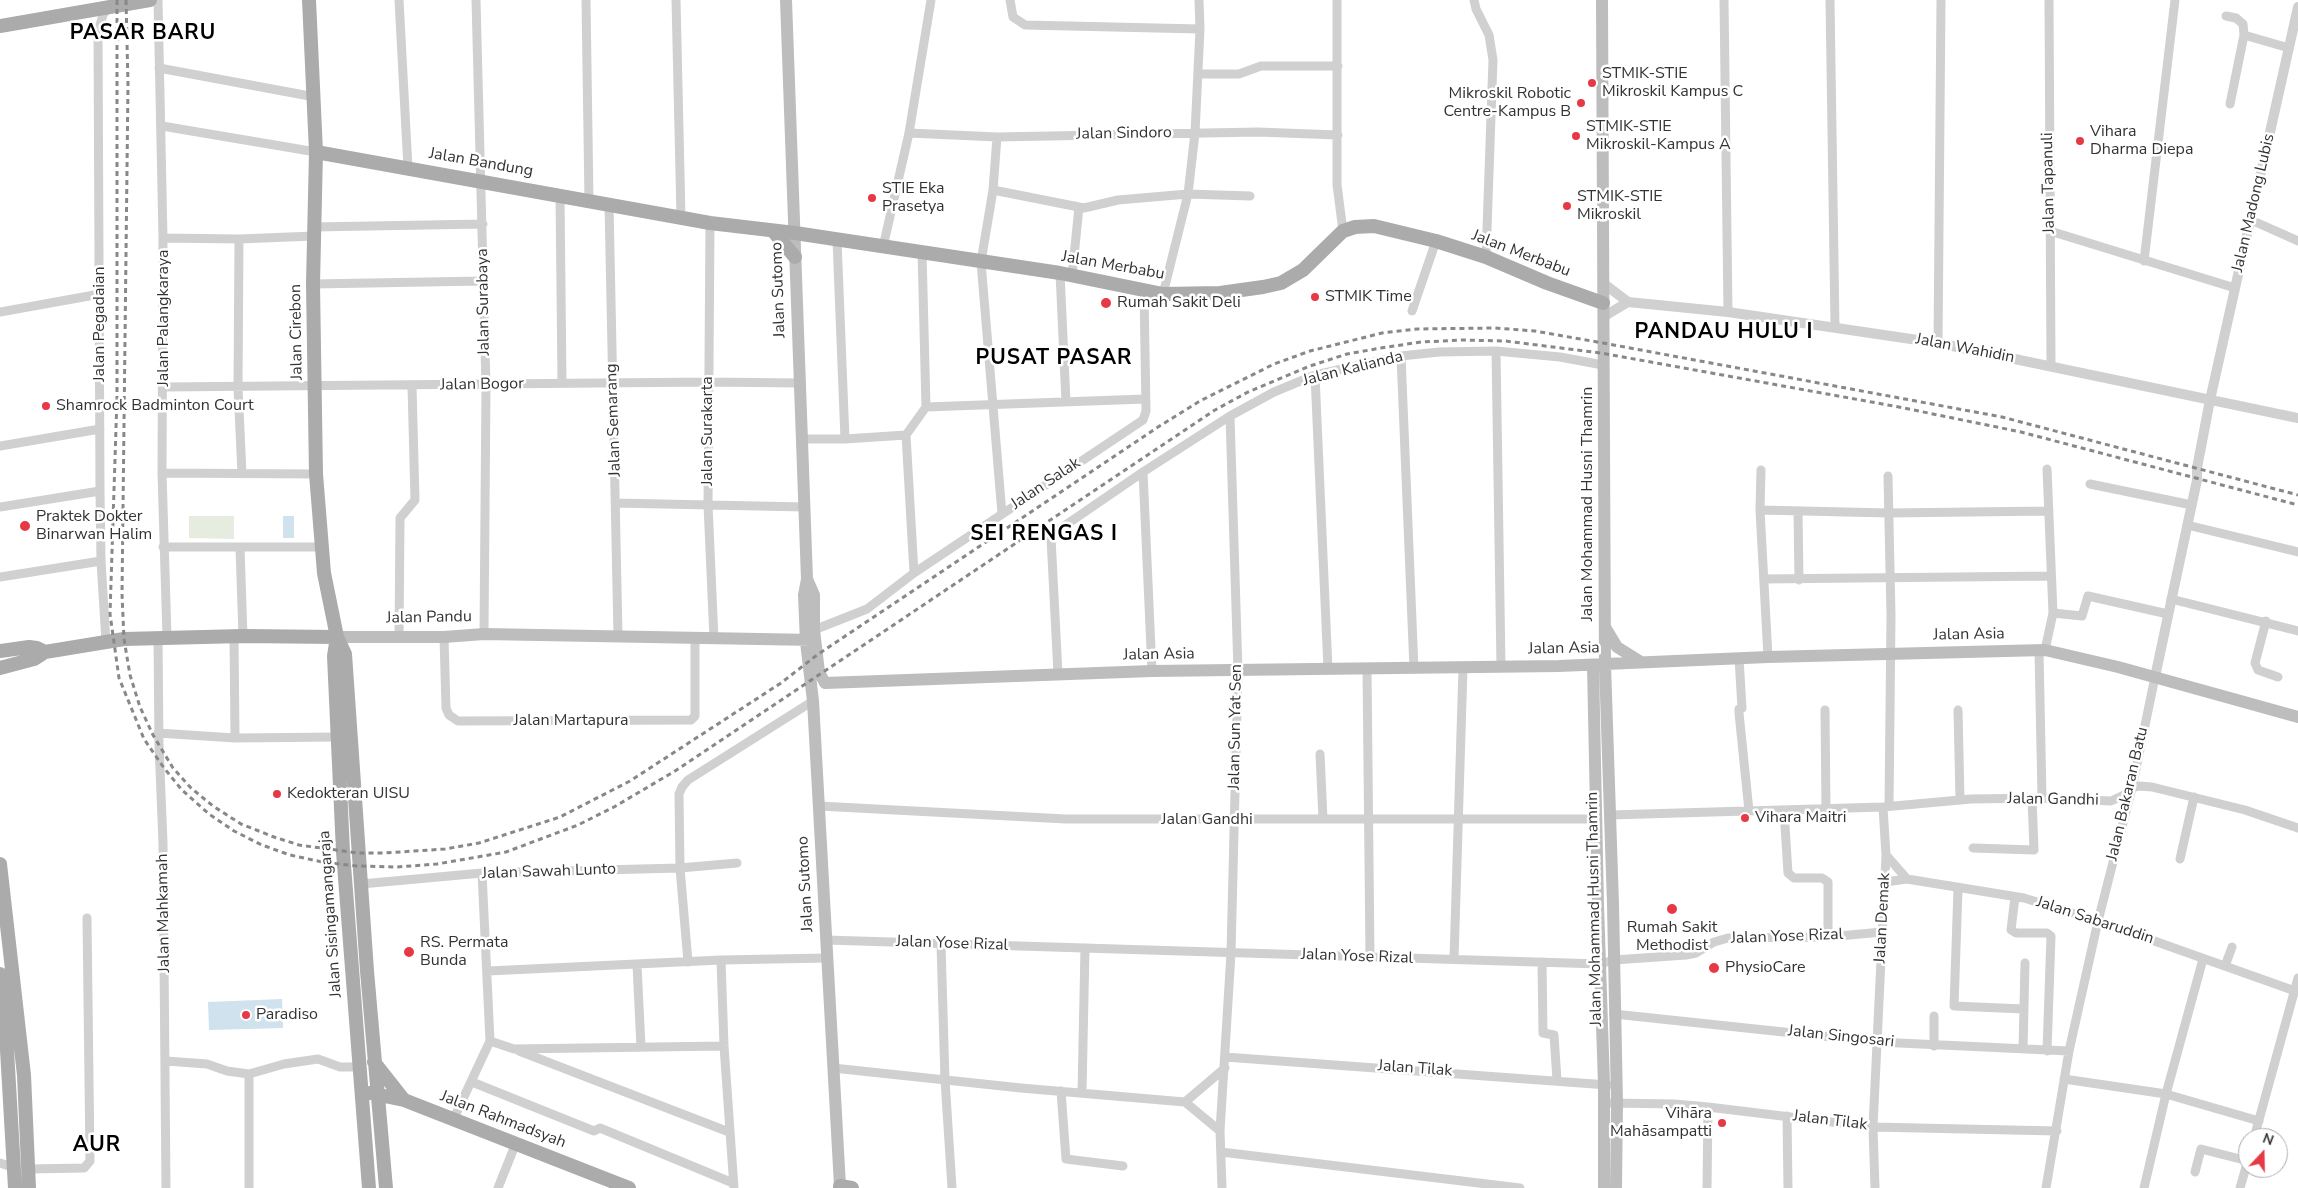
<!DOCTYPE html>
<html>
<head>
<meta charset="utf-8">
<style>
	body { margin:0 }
	#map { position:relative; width:2298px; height:1188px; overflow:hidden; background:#fff; font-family:"Nunito Sans",sans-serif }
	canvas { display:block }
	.north { position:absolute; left:2238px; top:1128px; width:50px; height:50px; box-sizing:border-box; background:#fff; border:1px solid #adadad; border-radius:50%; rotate:21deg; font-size:14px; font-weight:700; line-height:20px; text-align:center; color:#333 }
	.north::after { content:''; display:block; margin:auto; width:18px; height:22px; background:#e63946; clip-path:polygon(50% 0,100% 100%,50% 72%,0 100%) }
</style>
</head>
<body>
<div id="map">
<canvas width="2298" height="1188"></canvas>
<div class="north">N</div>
</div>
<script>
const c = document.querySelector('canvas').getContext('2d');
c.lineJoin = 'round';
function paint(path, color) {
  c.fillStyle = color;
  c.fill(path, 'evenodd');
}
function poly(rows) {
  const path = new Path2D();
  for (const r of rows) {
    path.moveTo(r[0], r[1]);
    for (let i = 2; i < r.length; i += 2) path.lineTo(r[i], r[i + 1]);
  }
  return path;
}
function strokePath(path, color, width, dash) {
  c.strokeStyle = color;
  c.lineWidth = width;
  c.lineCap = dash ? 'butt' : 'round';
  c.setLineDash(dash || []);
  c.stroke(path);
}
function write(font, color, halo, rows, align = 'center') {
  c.font = font + ' "Nunito Sans",sans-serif';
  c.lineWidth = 5;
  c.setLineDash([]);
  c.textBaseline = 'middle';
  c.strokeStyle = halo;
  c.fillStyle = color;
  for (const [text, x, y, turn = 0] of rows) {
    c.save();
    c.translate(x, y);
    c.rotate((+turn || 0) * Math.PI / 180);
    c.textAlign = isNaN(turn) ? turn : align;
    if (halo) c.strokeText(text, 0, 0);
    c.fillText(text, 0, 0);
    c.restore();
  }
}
paint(poly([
	[189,516,234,516,234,539,189,538]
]), '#e6ecdf');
paint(poly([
	[283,516,294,516,294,538,283,538],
	[282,999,283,1028,209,1030,208,1002]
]), '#cfe2ee');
strokePath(poly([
	[158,0,163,238,162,473,167,637],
	[399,0,408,168],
	[476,0,486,386,484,634],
	[586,0,589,201],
	[676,0,681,217],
	[1010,0,1013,17,1025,25,1200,29],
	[1337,0,1337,185,1343,231],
	[1474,0,1476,9,1489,35,1493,60,1486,257],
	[1724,0,1728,312],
	[1830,0,1835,327],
	[2049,0,2051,366],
	[2226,16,2236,18,2243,24,2244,35],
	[159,68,315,97],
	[1198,74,1239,74,1261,66,1338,66],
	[2230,104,2244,35,2289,48],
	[162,126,316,152],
	[909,133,997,137,1258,132,1338,135],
	[997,137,993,190,981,262,1002,514],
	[993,190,1084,208,1118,200,1188,194,1250,196],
	[560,195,562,383],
	[609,205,618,636],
	[2251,220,2298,241],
	[710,223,708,505,714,639],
	[314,227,483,224],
	[2050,231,2235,288],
	[163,238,239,239,314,236],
	[239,239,238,387,242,474],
	[837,240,845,439],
	[883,247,909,133,931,0],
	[922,252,926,407],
	[2144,261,2175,0],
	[1060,273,1066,402],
	[1072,276,1079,207],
	[313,284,483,281],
	[1163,294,1188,194,1195,133,1200,29,1199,0],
	[1412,311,1436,241],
	[0,312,100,294],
	[1938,343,1941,0],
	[1496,351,1501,667],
	[1401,356,1414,669],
	[1315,375,1328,669],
	[164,387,708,382,800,383],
	[926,407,1145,399],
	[906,435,914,573],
	[802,439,845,439,906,435,926,407],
	[0,446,100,429],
	[1761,470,1760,510,1768,657],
	[1143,472,1152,671],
	[162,473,316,474],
	[1888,476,1891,615,1889,806],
	[2090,484,2192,505],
	[616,503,805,507],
	[0,507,100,491],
	[1760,510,1889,513,2049,511],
	[1798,511,1799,580],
	[2187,525,2298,552],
	[163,547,321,547],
	[240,548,243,636],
	[0,577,101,561],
	[1764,579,2051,576],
	[2171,599,2298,631],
	[2053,613,2082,616,2088,596,2168,614],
	[2266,621,2255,663,2258,670,2278,677],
	[814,630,867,609,914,573,1143,420,1146,411,1144,292],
	[234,636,235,738],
	[158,637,159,745,163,843,166,1188],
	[399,637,400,518,415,500,412,386],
	[444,637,446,708,449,715,458,721,691,720,695,716,695,639],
	[106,642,101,561,100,491,98,32,103,15,108,8],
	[2045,650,2053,613,2047,469],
	[2039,651,2042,798],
	[1739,658,1742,708,1739,709,1739,713,1749,811],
	[1367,669,1370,957],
	[1058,674,1051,538,1054,533,1143,472,1230,416,1274,392,1315,375,1401,356,1439,352,1496,351,1560,357,1603,365],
	[1825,710,1826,809],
	[1958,710,1960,800],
	[158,733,235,738,338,737],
	[1320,754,1323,819],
	[819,806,1066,819,1596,819],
	[1784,810,1788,873,1794,878,1822,878,1828,882,1828,937],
	[1610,815,1883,807,1971,799,2042,798,2111,801,2124,795,2132,788,2139,786,2152,787,2245,810,2298,828],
	[1973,848,2034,850,2032,798],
	[1886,855,1907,879],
	[2180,859,2194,797],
	[1885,882,1907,879,2024,898,2098,921,2298,992],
	[361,884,482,873,680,868,737,863],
	[1958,889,1954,1006,2024,1009],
	[2015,897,2011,930,2016,933,2047,933,2051,936,2047,1051],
	[826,940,1600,964,1614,960,1686,955,1696,953,1714,942,1728,938,1828,937,1882,932],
	[941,944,945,1080,952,1188],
	[1454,959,1463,668],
	[721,960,724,1046,734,1188],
	[688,962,680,868,679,794,682,787,688,780,813,701],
	[1542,962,1543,1033,1554,1035,1557,1080],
	[637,965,641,1047],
	[2225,966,2232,947],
	[488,971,721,960,827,958],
	[1614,1014,1878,1042,2069,1051],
	[1934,1016,1934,1046],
	[490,1041,514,1049,724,1046],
	[2023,1049,2025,963],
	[519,1051,729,1132],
	[1225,1057,1608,1085],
	[166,1061,207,1064,227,1071,249,1074,284,1064,318,1059,340,1067,358,1067],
	[833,1068,1021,1088,1185,1102,1220,1131],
	[249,1074,249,1188],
	[2064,1079,2166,1094,2259,1121],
	[472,1082,579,1125,594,1131,600,1128,733,1183],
	[1061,1091,1066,1159,1123,1166],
	[1082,1092,1085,948],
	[1185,1102,1225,1068],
	[1611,1103,1675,1104,1708,1107,1873,1127,2057,1131],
	[1787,1116,1788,1188],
	[454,1118,490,1041,482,873],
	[2254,1138,2298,978],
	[1221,1152,1520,1188],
	[0,1163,15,1168],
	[29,1169,84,1168,90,1161,87,918],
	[2195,1172,2201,1149,2248,1161],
	[498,1188,516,1143],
	[1222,1188,1220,1131,1231,953,1238,671,1230,416],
	[1707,1188,1708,1107],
	[1875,1188,1873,1127,1886,855,1883,807],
	[2046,1188,2069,1051,2098,921,2132,788,2155,677],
	[2144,1188,2166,1094,2203,959],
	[2240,1188,2248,1160]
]), '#d0d0d0', 9);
strokePath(poly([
	[1603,283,1628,302,1728,312,1938,343,2298,418],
	[1603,317,1628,302],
	[2155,677,2197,480,2197,468,2210,400,2298,7]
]), '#d0d0d0', 10);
strokePath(poly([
	[786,0,807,579,804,595,806,642,813,701,840,1186],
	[1602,0,1605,665,1613,904,1617,1103,1616,1188],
	[807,579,814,595,814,630,819,672,825,683,1152,671,1559,666,1768,657,2045,650,2118,667,2298,717],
	[1605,627,1617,647,1641,662],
	[337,637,444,637,484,634,814,640],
	[1593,665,1598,905,1604,1084,1604,1188]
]), '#bdbdbd', 12);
strokePath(poly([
	[309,0,316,152,313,284,316,474,324,573,337,637,345,654,367,971,386,1188],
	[0,26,150,0],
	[316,152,710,223,795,233,1060,273,1163,294,1220,293,1263,287,1281,283,1303,270,1343,231,1355,227,1374,226,1436,241,1486,257,1547,283,1603,303],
	[773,231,795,257],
	[337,637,334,656,343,852,369,1188],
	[0,651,29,647,37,648,45,652],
	[0,668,34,659,45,652,124,639,243,636,337,637],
	[0,864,24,1075,29,1188],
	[0,974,7,1050,15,1188],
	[374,1062,404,1100],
	[370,1093,404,1100,629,1188],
	[840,1188,840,1186,852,1188]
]), '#ababab', 14);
strokePath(poly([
	[117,0,117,397,110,614,119,678,144,739,164,768,182,790,209,814,234,831,262,845,290,855,322,862,357,866,397,867,437,864,506,852,578,825,614,807,675,771,1215,410,1248,392,1310,366,1347,354,1381,348,1421,342,1463,340,1505,341,1601,353,1899,407,2021,432,2298,505],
	[126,0,128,84,122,594,124,639,130,675,140,707,153,735,173,768,191,788,213,806,241,824,274,837,299,845,358,853,384,853,445,849,479,843,560,817,630,781,781,683,817,655,1158,427,1200,401,1274,364,1310,351,1382,333,1417,329,1495,328,1535,331,1603,343,2002,417,2298,495]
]), '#888', 3, [5, 4]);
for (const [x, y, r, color] of [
	[1592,83,5,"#e63946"],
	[1581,103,5,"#e63946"],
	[1576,136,5,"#e63946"],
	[2080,141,5,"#e63946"],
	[872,198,5,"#e63946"],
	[1567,206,5,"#e63946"],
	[1315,297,5,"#e63946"],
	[1106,303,6,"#e63946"],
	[46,406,5,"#e63946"],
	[25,526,6,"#e63946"],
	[277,794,5,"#e63946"],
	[1745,818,5,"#e63946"],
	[1672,909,6,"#e63946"],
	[409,952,6,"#e63946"],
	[1714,968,6,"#e63946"],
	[246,1015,5,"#e63946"],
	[1722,1123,5,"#e63946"]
]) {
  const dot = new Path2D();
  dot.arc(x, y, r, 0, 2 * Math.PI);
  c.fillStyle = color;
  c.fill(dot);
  strokePath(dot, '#fff', 2);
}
write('16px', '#333', '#fff', [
	["STMIK-STIE",1602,74],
	["Mikroskil Kampus C",1602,92],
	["Mikroskil Robotic",1571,94,"right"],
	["Centre-Kampus B",1571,112,"right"],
	["STMIK-STIE",1586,127],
	["Mikroskil-Kampus A",1586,145],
	["Vihara",2090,132],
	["Dharma Diepa",2090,150],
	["STIE Eka",882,189],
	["Prasetya",882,207],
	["STMIK-STIE",1577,197],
	["Mikroskil",1577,215],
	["STMIK Time",1325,297],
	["Rumah Sakit Deli",1117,303],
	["Shamrock Badminton Court",56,406],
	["Praktek Dokter",36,517],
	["Binarwan Halim",36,535],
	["Kedokteran UISU",287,794],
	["Vihara Maitri",1755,818],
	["Rumah Sakit",1672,928,"center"],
	["Methodist",1672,946,"center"],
	["RS. Permata",420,943],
	["Bunda",420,961],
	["PhysioCare",1725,968],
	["Paradiso",256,1015],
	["Vihāra",1712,1114,"right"],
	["Mahāsampatti",1712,1132,"right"]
], 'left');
write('16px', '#333', '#fff', [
	["Jalan Sindoro",1124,134,-1],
	["Jalan Bandung",481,163,10],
	["Jalan Tapanuli",2049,183,-91],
	["Jalan Madong Lubis",2254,203,-77],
	["Jalan Merbabu",1521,254,21],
	["Jalan Merbabu",1113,266,10],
	["Jalan Sutomo",779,290,-92],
	["Jalan Surabaya",484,302,-91],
	["Jalan Palangkaraya",164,318,-90],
	["Jalan Pegadaian",100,324,-90],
	["Jalan Cirebon",297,332,-91],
	["Jalan Wahidin",1965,349,11],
	["Jalan Kalianda",1353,369,-14],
	["Jalan Bogor",482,385,-1],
	["Jalan Semarang",614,420,-92],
	["Jalan Surakarta",708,431,-90],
	["Jalan Salak",1046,484,-34],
	["Jalan Mohammad Husni Thamrin",1588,504,-90],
	["Jalan Pandu",429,618,-1],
	["Jalan Asia",1969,635,-1],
	["Jalan Asia",1564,649,-1],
	["Jalan Asia",1159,655,-1],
	["Jalan Martapura",571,721],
	["Jalan Sun Yat Sen",1236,727,-89],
	["Jalan Bakaran Batu",2128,794,-77],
	["Jalan Gandhi",2053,800,1],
	["Jalan Gandhi",1207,820],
	["Jalan Sawah Lunto",549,872,-2],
	["Jalan Sutomo",806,884,-93],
	["Jalan Mohammad Husni Thamrin",1595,909,-91],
	["Jalan Mahkamah",164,913,-91],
	["Jalan Sisingamangaraja",331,914,-94],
	["Jalan Demak",1883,918,-87],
	["Jalan Sabaruddin",2095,921,18],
	["Jalan Yose Rizal",1787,937,-2],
	["Jalan Yose Rizal",952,944,2],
	["Jalan Yose Rizal",1357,957,2],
	["Jalan Singosari",1841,1037,6],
	["Jalan Tilak",1415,1069,4],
	["Jalan Rahmadsyah",503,1120,21],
	["Jalan Tilak",1830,1121,7]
]);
c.letterSpacing = '1px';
write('bold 21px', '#000', '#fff', [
	["PASAR BARU",143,34],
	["PANDAU HULU I",1724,333],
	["PUSAT PASAR",1054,359],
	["SEI RENGAS I",1044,535],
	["AUR",97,1146]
]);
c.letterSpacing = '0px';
</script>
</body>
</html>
